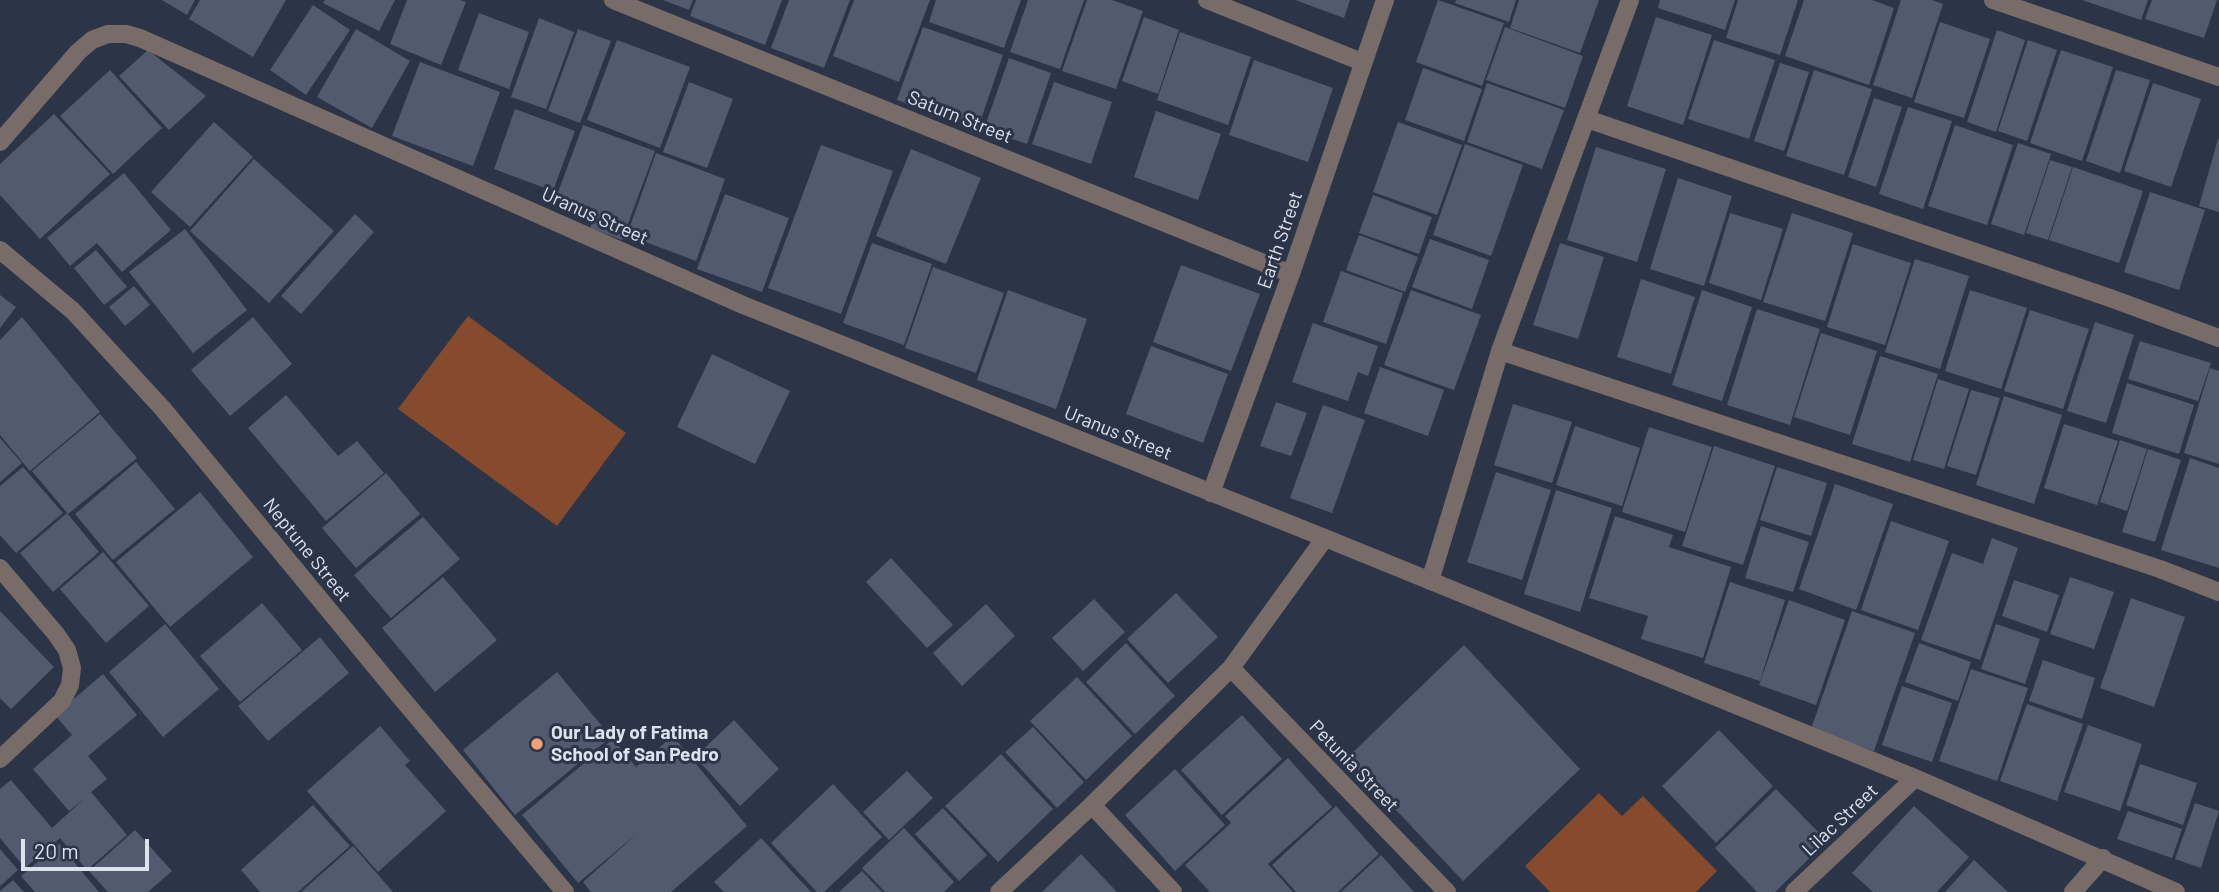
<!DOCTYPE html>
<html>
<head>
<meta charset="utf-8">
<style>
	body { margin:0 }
	#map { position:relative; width:2219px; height:892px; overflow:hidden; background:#2c3548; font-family:Barlow,sans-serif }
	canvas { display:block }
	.scale { position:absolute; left:21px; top:839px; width:128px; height:32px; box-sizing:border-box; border:4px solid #dde2ef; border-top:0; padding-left:9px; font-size:21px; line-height:24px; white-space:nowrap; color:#dde2ef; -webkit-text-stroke:5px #2c3548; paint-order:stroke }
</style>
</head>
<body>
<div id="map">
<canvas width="2219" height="892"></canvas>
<div class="scale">20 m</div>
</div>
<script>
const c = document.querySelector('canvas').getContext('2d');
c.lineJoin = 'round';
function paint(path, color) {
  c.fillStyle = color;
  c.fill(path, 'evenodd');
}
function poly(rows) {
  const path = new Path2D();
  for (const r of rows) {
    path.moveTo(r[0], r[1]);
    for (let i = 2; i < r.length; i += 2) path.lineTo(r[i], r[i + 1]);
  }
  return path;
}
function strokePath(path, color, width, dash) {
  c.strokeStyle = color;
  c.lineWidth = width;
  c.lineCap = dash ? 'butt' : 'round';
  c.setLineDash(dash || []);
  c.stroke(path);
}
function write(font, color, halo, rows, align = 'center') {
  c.font = font + ' Barlow,sans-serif';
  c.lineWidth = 6;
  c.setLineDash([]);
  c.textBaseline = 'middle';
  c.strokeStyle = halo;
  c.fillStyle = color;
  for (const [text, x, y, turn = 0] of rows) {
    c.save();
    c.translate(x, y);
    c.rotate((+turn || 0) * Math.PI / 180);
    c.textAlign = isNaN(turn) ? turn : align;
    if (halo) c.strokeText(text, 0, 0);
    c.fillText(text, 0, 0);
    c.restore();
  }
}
paint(poly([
	[468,316,626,433,557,526,398,409],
	[1599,793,1622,816,1643,796,1717,871,1696,892,1550,892,1525,866]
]), '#854b2c');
paint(poly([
	[162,0,195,0,187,15],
	[200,0,286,0,253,57,189,19],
	[325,0,395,0,379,31,323,3],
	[407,0,460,0,466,2,441,65,390,44],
	[663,0,693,0,689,10],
	[696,0,782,0,765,45,690,16],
	[789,0,850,0,824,68,771,48],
	[854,0,930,0,899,82,833,56],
	[936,0,1021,0,1004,48,929,22],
	[1028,0,1084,0,1060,69,1010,52],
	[1087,0,1112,0,1143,11,1116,89,1062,71],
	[1295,0,1350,0,1344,18],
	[1438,0,1504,23,1482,86,1416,62],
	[1456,0,1516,0,1509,22,1455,3],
	[1519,0,1599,0,1580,53,1510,28],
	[1660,0,1735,0,1725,30,1658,8],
	[1738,0,1798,0,1780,55,1726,38],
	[1804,0,1872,0,1894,8,1869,85,1785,56],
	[1901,0,1932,0,1943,4,1912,98,1873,85],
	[2082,0,2148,0,2141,20],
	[2152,0,2217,0,2204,38,2145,19],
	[313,5,350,30,306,95,270,70],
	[479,13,529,32,509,89,458,70],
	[1144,17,1179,30,1158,94,1122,81],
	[1656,17,1712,35,1683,125,1627,106],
	[539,18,574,32,546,109,511,97],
	[1940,22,1990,39,1964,118,1914,102],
	[923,27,1003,55,978,128,897,100],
	[1505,27,1583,56,1565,108,1486,80],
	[356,29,410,61,372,128,317,97],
	[578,29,611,41,580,123,548,111],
	[1997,30,2025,40,1996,132,1967,122],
	[1180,32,1251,57,1228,125,1157,100],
	[617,40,690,67,660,148,587,120],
	[1714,40,1775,60,1749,139,1688,119],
	[2028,40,2057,50,2027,141,1998,131],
	[148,50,206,96,169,130,119,76],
	[2061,50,2113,67,2082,161,2030,143],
	[1009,58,1051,73,1027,144,984,129],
	[1254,60,1333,88,1308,162,1229,135],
	[420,62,500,92,473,166,392,136],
	[1780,63,1809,72,1784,151,1754,141],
	[1423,68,1482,89,1464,141,1405,120],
	[110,70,162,128,113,174,60,116],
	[1814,70,1872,89,1844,175,1786,156],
	[2116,70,2150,80,2120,173,2086,161],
	[689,82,733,99,707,168,663,152],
	[1054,82,1112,102,1091,164,1032,144],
	[1487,83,1564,110,1542,169,1467,142],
	[2153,83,2201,99,2171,187,2124,171],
	[1874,98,1902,107,1876,187,1848,177],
	[1908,107,1952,121,1923,209,1879,194],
	[515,109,575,131,553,191,494,169],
	[1156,111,1221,134,1198,200,1134,177],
	[54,114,110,174,40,239,0,195,0,164],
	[214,122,253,157,190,227,151,192],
	[1398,122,1462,145,1437,215,1373,192],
	[583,125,655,151,622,240,590,228,597,210,557,195],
	[1955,125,2013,145,1987,225,1928,206],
	[2218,139,2219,139,2219,212,2199,206],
	[2018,143,2051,154,2024,235,1991,224],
	[1465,144,1523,165,1491,256,1433,235],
	[821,145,893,171,841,314,768,288],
	[1596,147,1666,169,1637,262,1567,240],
	[911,149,981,178,946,264,876,236],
	[656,153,725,179,696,261,627,235],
	[254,159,334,231,269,303,190,231],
	[2050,160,2072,167,2048,240,2026,233],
	[2073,167,2143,191,2119,263,2049,240],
	[124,173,171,230,122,272,97,243,70,266,47,238],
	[1678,178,1732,196,1704,286,1650,269],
	[2150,192,2205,210,2179,290,2124,272],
	[725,194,789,218,762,292,697,269],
	[1373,195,1432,217,1419,254,1359,233],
	[1730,213,1783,229,1761,300,1709,283],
	[1792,213,1853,233,1825,321,1763,302],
	[355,214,374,232,301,314,281,296],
	[185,229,247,310,193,353,129,272],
	[1359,235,1418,257,1405,292,1346,270],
	[1430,239,1489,260,1472,309,1412,287],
	[872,243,932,264,904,345,843,323],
	[1560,243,1604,257,1578,339,1533,325],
	[1853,244,1911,263,1885,345,1827,327],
	[96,250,127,287,104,305,74,268],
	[1915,259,1969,276,1940,369,1885,352],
	[1181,265,1260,294,1231,371,1153,342],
	[933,267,1004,293,976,373,905,348],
	[1341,271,1403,293,1386,344,1323,322],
	[1641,279,1695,297,1671,374,1617,357],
	[134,286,150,305,125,326,109,307],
	[1008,290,1087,319,1056,409,977,380],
	[1411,290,1481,315,1454,390,1384,365],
	[1702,290,1752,307,1722,401,1672,385],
	[1970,290,2027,308,2001,389,1945,371],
	[0,295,16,307,0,328],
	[1757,309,1820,329,1790,425,1727,405],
	[2030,310,2089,329,2063,409,2004,391],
	[22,317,100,412,30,471,0,435,0,340],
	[253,317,292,364,230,416,191,370],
	[2095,322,2134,335,2106,423,2067,411],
	[1313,323,1378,346,1368,376,1358,372,1348,401,1292,382],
	[1821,333,1877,351,1850,435,1794,417],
	[2140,341,2211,363,2198,401,2128,379],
	[1151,346,1228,374,1203,443,1126,414],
	[712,354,790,391,755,464,677,427],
	[1880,356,1938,374,1910,462,1852,444],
	[1380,367,1444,390,1428,436,1364,413],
	[2210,368,2219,371,2219,464,2184,453],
	[1938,379,1969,389,1944,469,1913,460],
	[2127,383,2194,405,2179,454,2112,433],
	[1971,390,2000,398,1976,475,1947,466],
	[286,395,338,456,357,441,384,473,326,521,248,428],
	[2004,396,2062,415,2034,504,1976,485],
	[1276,402,1307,413,1291,456,1260,446],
	[1513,404,1572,422,1552,483,1494,465],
	[1323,405,1365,420,1332,513,1290,498],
	[100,414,137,458,68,514,32,471],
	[2064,424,2118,441,2097,505,2044,488],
	[1575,426,1640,448,1622,506,1556,485],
	[1649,427,1712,447,1685,532,1622,512],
	[0,438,22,463,0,482],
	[2120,440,2147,449,2127,511,2100,502],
	[1714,446,1775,466,1743,565,1682,546],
	[2148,449,2181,460,2155,542,2122,532],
	[2190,458,2219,468,2219,568,2161,550],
	[136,462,175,509,113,560,75,514],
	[23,467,63,513,16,553,0,535,0,486],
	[1777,467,1827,483,1811,536,1760,520],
	[1496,472,1551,490,1522,580,1467,562],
	[386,473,420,514,356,568,322,528],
	[1835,484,1893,504,1856,610,1799,589],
	[1556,490,1612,508,1580,612,1524,594],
	[200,492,253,557,170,627,116,562],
	[67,513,99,552,53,592,20,553],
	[1615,516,1673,535,1669,547,1731,567,1703,658,1641,639,1648,616,1589,598],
	[423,517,460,559,391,618,354,575],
	[1891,521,1949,541,1918,630,1861,610],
	[1761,526,1809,542,1793,592,1745,578],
	[1992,538,2018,548,1980,660,1921,640,1952,553,1983,564],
	[103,552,149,606,106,643,60,589],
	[891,558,953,625,927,648,866,582],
	[443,577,497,640,435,692,382,628],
	[2070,577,2114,592,2094,649,2050,634],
	[2014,580,2059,595,2047,632,2002,616],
	[1730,582,1785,600,1760,681,1704,663],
	[1176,593,1218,637,1168,683,1127,639],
	[2131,598,2185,617,2154,707,2100,688],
	[1094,599,1125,632,1083,671,1052,638],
	[1789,600,1845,620,1816,705,1759,685],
	[262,603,302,650,240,702,200,656],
	[986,604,1015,636,962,686,933,653],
	[0,611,54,667,11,709,0,698],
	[1852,611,1915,633,1874,751,1811,729],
	[165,624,219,689,163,737,109,672],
	[1996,624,2040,639,2025,684,1981,669],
	[320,637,349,673,268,741,238,706],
	[1126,643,1175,696,1135,734,1086,682],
	[1919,643,1971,662,1958,701,1905,682],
	[1464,645,1580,769,1463,881,1347,758],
	[2043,660,2095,678,2082,719,2029,701],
	[1971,669,2028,688,1997,781,1939,761],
	[557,672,611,737,515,815,463,750],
	[103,674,137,715,88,756,107,779,91,792,127,835,87,870,60,838,25,868,0,838,0,789,11,780,52,828,85,798,69,811,33,769,72,735,55,715],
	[1077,677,1132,736,1086,780,1030,721],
	[1902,686,1952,703,1932,762,1882,745],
	[2027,704,2083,724,2057,801,2000,781],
	[1242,715,1282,759,1222,815,1181,770],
	[734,720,779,769,740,806,695,757],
	[2088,725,2142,744,2120,811,2064,792],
	[380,726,410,761,405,765,446,811,378,872,307,791],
	[1033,727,1084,782,1057,808,1005,752],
	[1719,730,1773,786,1716,843,1662,786],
	[673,736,747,826,671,892,591,892,583,882,638,833,578,883,522,815,613,739,636,767],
	[1001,754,1053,809,998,862,945,806],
	[1288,758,1332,807,1268,864,1293,892,1210,892,1185,865,1231,823,1225,816],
	[2140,764,2197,783,2183,825,2126,805],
	[1175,769,1225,825,1175,871,1125,815],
	[907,771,933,798,889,840,863,812],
	[833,784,882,837,824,892,817,892,771,843],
	[1776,789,1827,841,1775,892,1757,892,1715,848],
	[2195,803,2219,811,2201,868,2175,859],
	[313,805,350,846,298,892,260,892,241,870],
	[1336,806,1379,854,1338,892,1296,892,1272,865],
	[1914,806,1969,857,1937,892,1873,892,1852,873],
	[943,808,987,855,959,881,915,834],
	[2128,811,2182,829,2172,858,2117,839],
	[904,828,954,882,944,892,885,892,862,868],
	[135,830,172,871,148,892,108,892,89,871],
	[761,838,811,892,724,892,714,882],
	[59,844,99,892,35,892,21,876],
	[353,846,393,892,301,892],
	[0,849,18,870,0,886],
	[1081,854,1117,892,1042,892],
	[1381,855,1414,892,1341,892],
	[1974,860,2008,892,1945,892],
	[862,871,882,892,839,892],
	[13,880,24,892,0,892,0,891]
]), '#515a6f');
strokePath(poly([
	[613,0,1291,274],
	[1207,0,1362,62],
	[1993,0,2219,77],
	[1587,119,2110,298,2219,338],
	[0,142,78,52,92,40,108,34,126,34,140,38,743,305,1325,538,1915,778,2176,892],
	[0,250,73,311,163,409,398,694,565,892],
	[1500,351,2160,569,2219,592],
	[1211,493,1291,274,1385,0],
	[0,568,56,634,67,650,72,668,70,685,62,701,0,759],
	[1430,581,1500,351,1630,0],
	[1231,668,1447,892],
	[1092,805,1173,892],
	[999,892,1092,805,1231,668,1325,538],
	[1794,892,1915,778],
	[2073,892,2103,858]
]), '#776c67', 18);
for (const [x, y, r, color] of [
	[537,744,7,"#f0a27a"]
]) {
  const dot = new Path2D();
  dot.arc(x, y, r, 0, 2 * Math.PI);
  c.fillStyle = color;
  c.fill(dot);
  strokePath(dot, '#2c3548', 2.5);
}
write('19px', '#dde2ef', '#2c3548', [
	["Saturn Street",960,117,22],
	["Uranus Street",595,216,24],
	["Earth Street",1280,240,-71],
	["Uranus Street",1118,433,22],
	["Neptune Street",307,550,51],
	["Petunia Street",1354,766,46],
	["Lilac Street",1840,820,-43]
]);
write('bold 19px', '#dde2ef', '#2c3548', [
	["Our Lady of Fatima",551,733],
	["School of San Pedro",551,755]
], 'left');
</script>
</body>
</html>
